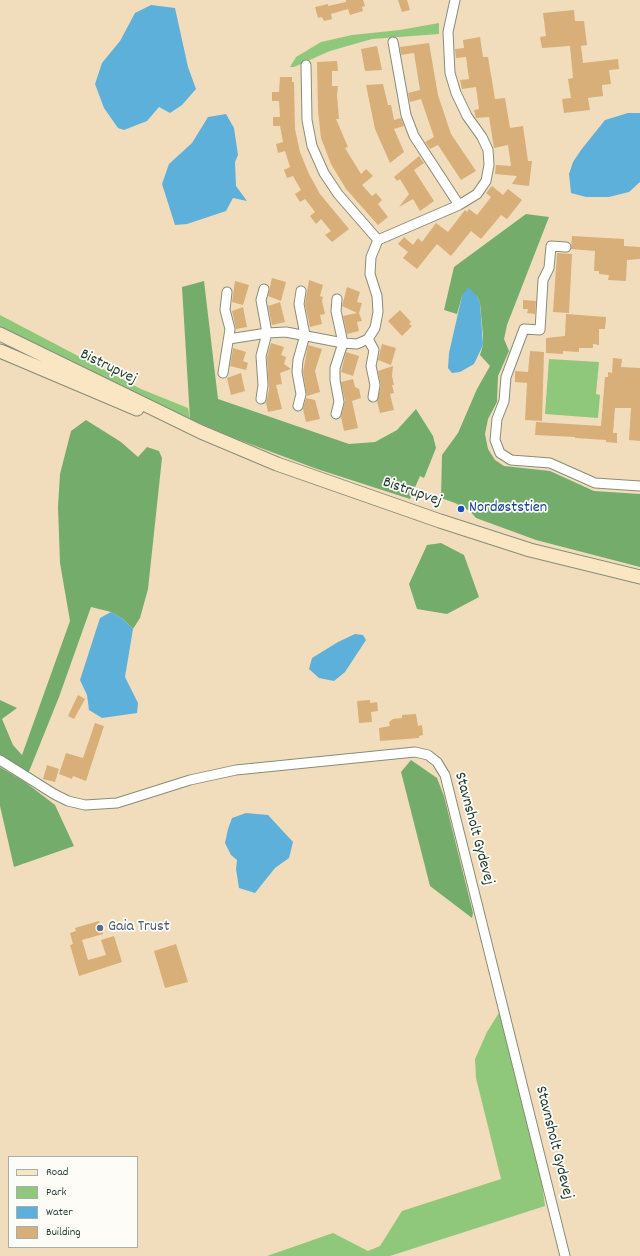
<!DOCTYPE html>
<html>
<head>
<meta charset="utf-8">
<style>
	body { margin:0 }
	#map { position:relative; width:640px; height:1256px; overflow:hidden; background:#f1ddbc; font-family:Dekko,sans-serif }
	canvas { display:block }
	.legend { position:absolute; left:8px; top:1156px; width:130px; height:92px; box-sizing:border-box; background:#fdfcf7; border:1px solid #a4b0a9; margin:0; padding:5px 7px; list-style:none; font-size:12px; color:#1f3d34 }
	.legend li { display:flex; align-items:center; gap:8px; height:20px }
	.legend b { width:20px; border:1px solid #a4b0a9 }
</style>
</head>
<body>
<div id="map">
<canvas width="640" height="1256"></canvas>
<ul class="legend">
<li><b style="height:5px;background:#fbe6c4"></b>Road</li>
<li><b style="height:11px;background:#90c87b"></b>Park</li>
<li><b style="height:11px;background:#5db0d9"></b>Water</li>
<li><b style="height:11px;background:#d8af78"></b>Building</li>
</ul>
</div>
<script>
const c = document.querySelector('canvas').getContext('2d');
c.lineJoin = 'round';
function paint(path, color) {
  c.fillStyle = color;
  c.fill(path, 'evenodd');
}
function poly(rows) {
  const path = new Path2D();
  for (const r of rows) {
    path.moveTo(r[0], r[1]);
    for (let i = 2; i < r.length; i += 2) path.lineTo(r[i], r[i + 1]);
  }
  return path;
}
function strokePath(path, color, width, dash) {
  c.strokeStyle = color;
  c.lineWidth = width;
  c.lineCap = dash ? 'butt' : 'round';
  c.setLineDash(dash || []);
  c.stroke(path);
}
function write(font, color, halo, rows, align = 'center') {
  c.font = font + ' Dekko,sans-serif';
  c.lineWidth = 3.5;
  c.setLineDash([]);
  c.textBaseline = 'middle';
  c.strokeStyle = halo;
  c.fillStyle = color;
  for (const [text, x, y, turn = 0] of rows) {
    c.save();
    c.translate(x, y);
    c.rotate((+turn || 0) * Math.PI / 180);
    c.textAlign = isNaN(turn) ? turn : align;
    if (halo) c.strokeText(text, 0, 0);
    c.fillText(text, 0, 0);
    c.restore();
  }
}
paint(poly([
	[439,23,439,34,372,39,330,51,294,67,290,67,296,57,321,42,352,35,400,30],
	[0,315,141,389,188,408,190,419,0,327],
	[549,359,599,362,596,394,600,395,598,418,545,414],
	[500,1011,539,1162,545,1206,390,1256,267,1256,333,1233,368,1251,380,1246,402,1211,501,1179,476,1078,475,1059,487,1032]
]), '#90c87b');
paint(poly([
	[526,214,549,217,507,325,504,339,509,351,498,376,497,402,488,419,485,434,488,449,495,460,504,466,550,471,594,491,640,494,640,567,536,540,476,518,470,511,455,503,441,498,442,455,458,433,477,389,490,366,480,355,483,345,483,335,480,303,477,296,462,296,457,314,444,310,454,267],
	[204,281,218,399,349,444,375,442,397,430,416,409,433,436,436,448,424,478,420,476,410,499,317,469,226,435,190,419,182,287],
	[86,420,121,442,138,457,147,447,159,451,162,458,148,589,140,618,133,629,123,619,111,612,91,607,59,697,28,774,0,756,0,700,17,708,2,719,13,745,22,755,70,621,60,563,58,507,60,474,71,431],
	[441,543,464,555,479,597,447,614,417,609,409,584,427,545],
	[411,760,437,778,444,796,473,913,472,918,430,886,401,772],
	[0,767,25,782,55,805,74,846,14,867,0,806]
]), '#74ac6b');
paint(poly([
	[151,5,175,8,188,67,196,89,182,105,170,113,159,107,147,121,124,130,118,128,104,108,95,84,102,63,120,41,135,13],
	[628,113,640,113,640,182,629,192,609,197,586,197,571,193,569,174,573,162,581,150,605,120],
	[226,114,234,128,238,155,235,162,236,186,247,201,233,198,226,211,187,224,175,225,162,184,169,164,192,143,208,117],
	[468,287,477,296,480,303,483,345,474,364,460,372,452,373,448,368,449,353,462,296],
	[111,612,123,619,133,629,125,677,138,703,137,713,102,718,89,710,87,695,80,680,100,618],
	[355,634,363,635,366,640,345,672,334,681,319,678,309,669,312,658,338,642],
	[246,813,268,815,293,842,289,858,275,868,255,893,239,888,236,869,237,860,231,855,225,843,228,829,232,818]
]), '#5db0d9');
paint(poly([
	[346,0,363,0,365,6,362,7,363,11,350,15,348,9,331,14,332,19,324,21,322,17,318,18,315,7,328,4,328,6,346,2],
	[398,0,407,0,410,10,402,12],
	[574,10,575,21,584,21,587,45,581,46,583,63,618,59,619,69,609,70,611,84,602,85,603,96,588,98,590,110,564,113,562,99,571,98,568,79,573,78,570,46,542,48,540,37,546,36,543,13],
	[480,37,483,57,488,57,495,99,505,98,510,128,523,126,528,161,532,161,529,186,512,184,517,176,495,174,496,165,511,166,508,145,494,148,489,117,476,118,474,110,479,109,476,87,462,89,460,80,469,79,466,57,456,58,455,49,464,48,463,40],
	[429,43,438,95,451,134,476,171,461,180,438,145,430,149,425,142,434,137,421,99,410,102,408,93,420,90,414,53,401,55,400,47],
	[377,46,382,70,365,71,361,49],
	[337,61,338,71,332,71,332,86,338,86,337,95,339,119,336,119,348,147,345,148,361,174,366,169,373,176,362,185,372,196,376,193,382,200,378,204,388,217,378,225,346,189,331,164,321,138,318,111,317,62],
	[280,77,292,77,292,82,294,82,295,129,300,152,309,174,320,194,349,229,332,242,325,235,331,231,321,219,316,224,310,216,315,212,305,199,300,202,295,194,301,190,293,176,287,178,284,170,290,167,285,151,278,153,276,144,283,142,280,126,273,126,273,117,280,117,279,101,272,101,272,92,279,92],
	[383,84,388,105,391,105,394,120,401,118,404,126,394,129,404,152,390,163,375,129,366,85],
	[419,156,424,163,414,170,434,201,420,211,413,199,399,207,409,194,400,179,397,181,394,177],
	[492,186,503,195,508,189,522,200,507,219,501,215,481,239,471,231,451,256,437,244,417,269,403,258,408,252,398,244,404,237,413,245,418,238,422,242,436,223,448,232,465,210,467,212,469,209,477,215,491,197,486,193],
	[572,236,624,239,624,246,640,247,640,259,627,260,626,281,608,280,609,275,599,274,599,271,594,271,595,251,571,249],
	[557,253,572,254,569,313,553,312],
	[272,278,286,282,281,301,268,296],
	[309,280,323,285,320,296,323,297,322,301,325,314,320,315,322,324,310,327,305,304],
	[235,281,249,285,243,305,232,302],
	[347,287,360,292,357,302,362,303,359,313,362,321,357,322,359,331,347,334,343,316,357,313,342,306],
	[523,300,536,301,535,314,527,313,528,309,523,309],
	[280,302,285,322,272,325,268,306],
	[243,307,247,327,236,329,232,311],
	[400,310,411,322,409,324,412,326,402,336,388,321],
	[566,314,606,317,605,329,599,329,599,345,593,344,593,348,579,348,579,352,563,351,563,354,546,353,546,338,565,336],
	[271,343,284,347,281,355,286,357,284,364,291,369,280,373,282,384,276,385,282,409,268,412,266,403,269,390,267,357],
	[382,344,396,348,391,365,378,360],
	[308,345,322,349,315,371,320,392,307,396,303,372],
	[233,348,246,352,243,361,248,363,246,370,230,366],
	[530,351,544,352,542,421,525,420,527,383,515,382,515,371,528,372],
	[346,352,359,356,353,376,341,372],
	[613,358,622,359,621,367,640,368,640,441,629,440,631,408,615,408,613,433,617,433,617,443,606,442,606,440,575,438,575,437,535,435,536,422,601,426,605,377,608,377,608,372,612,373],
	[393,366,392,376,394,385,392,385,394,393,390,394,394,410,380,413,377,401,381,386,378,371],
	[241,373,245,391,231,395,227,378],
	[353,379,355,387,359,389,361,398,352,401,358,428,344,431,341,417,345,401,341,382],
	[306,398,315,400,320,419,306,422,303,409],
	[78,695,85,699,74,719,68,716],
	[370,700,370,703,377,702,378,711,371,712,372,722,359,723,357,701],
	[416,714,418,726,422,725,423,735,419,736,419,738,380,741,379,728,390,726,389,722,393,719,402,718,402,715],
	[95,723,104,726,86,781,73,776,72,779,59,774,66,753,83,758],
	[47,765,59,769,55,782,43,779],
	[99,921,103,934,82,940,88,960,106,955,101,940,114,936,122,962,79,976,70,945,73,944,70,933,76,931,75,928],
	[176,944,188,982,165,988,154,951]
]), '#d8af78');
const street = poly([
	[393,42,406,115,414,136,459,205],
	[306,65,307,120,312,146,324,173,338,194,378,240],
	[566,247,551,246,549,268,543,280,540,330,524,329,506,377,504,401,497,419,495,440,500,453,511,460,550,463,595,483,640,486],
	[229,339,267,333,286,332,343,343,357,344,368,339,375,328,378,312,377,296,370,274,371,257,378,240,459,205,477,194,486,181,489,165,488,150,482,137,467,116,456,93,450,73,448,32,455,0],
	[368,339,374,350,371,366,375,385,373,397],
	[223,373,230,329,225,310,227,292],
	[261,399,263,385,261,356,267,333,261,300,264,289],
	[298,406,301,394,297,372,298,360,305,335,299,304,301,291],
	[336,414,339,402,335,380,335,368,343,343,336,311,337,299],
	[0,760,54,794,68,801,85,805,117,803,190,780,236,770,415,752,428,755,437,762,445,775,565,1256]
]);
const secondary = poly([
	[0,334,201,432,277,464,440,521,530,550,640,577],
	[0,351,137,409]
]);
strokePath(street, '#888d78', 11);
strokePath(secondary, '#888d78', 15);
strokePath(street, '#fff', 9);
strokePath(secondary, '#fbe6c4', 13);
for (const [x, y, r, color] of [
	[461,509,4,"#1a4fb4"],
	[100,928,4,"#5c6f8a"]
]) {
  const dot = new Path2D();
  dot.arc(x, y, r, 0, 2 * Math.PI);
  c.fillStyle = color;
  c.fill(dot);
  strokePath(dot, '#fdfcf7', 1.5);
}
write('16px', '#1f3d34', '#fdfcf7', [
	["Bistrupvej",108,368,26],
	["Bistrupvej",412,493,19],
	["Stavnsholt Gydevej",473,829,75],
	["Stavnsholt Gydevej",553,1143,76]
]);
write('16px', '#164399', '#fdfcf7', [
	["Nordøststien",469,509]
], 'left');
write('16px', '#4e5e75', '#fdfcf7', [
	["Gaia Trust",108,928]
], 'left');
</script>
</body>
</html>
